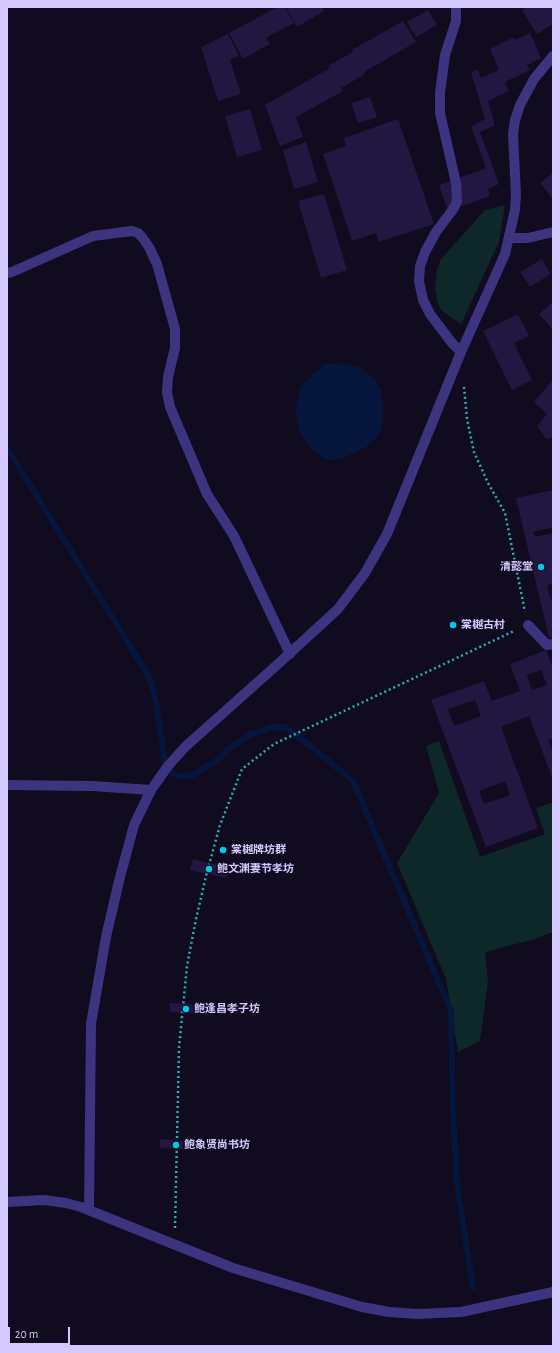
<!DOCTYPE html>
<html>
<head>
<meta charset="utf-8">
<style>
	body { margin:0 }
	#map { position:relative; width:560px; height:1353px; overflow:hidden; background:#100b1f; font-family:"Alegreya Sans",sans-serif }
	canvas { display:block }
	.frame { position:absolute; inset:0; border:8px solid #d3c9ff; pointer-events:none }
	.scale { position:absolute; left:8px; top:1327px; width:62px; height:18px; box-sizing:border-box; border:2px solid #d3c9ff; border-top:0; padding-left:5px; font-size:12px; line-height:14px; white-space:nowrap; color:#d3c9ff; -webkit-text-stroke:3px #100b1f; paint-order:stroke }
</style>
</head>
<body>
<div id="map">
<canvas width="560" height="1353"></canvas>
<div class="frame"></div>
<div class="scale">20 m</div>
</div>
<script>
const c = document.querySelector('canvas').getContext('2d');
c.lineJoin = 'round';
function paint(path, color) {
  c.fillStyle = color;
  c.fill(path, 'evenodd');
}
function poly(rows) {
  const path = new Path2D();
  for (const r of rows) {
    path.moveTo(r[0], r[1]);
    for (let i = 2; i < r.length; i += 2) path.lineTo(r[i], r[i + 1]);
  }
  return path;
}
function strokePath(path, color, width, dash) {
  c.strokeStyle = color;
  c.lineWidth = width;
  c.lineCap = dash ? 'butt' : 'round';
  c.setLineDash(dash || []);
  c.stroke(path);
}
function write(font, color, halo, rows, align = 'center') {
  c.font = font + ' "Alegreya Sans","Noto Sans SC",sans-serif';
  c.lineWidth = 3;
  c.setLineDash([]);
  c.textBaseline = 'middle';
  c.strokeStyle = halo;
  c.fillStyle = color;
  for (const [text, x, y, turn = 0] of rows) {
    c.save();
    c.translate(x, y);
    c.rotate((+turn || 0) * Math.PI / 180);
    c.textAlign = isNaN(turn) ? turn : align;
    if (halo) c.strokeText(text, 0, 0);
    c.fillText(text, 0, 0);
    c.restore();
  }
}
paint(poly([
	[505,205,499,242,461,324,442,311,438,304,435,288,437,269,441,259,485,210],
	[439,741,480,857,545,834,536,808,553,802,553,932,535,939,485,952,488,981,480,1041,458,1052,446,979,397,863,439,793,426,746]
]), '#0e2829');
paint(poly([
	[343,363,361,368,375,380,381,391,384,416,379,435,365,448,341,459,328,460,322,457,311,449,300,433,295,413,299,392,301,386,315,372,325,364]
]), '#07163c');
strokePath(poly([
	[7,448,148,675,155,696,166,768,172,773,179,776,188,776,195,774,219,759,228,749,249,735,273,727,285,727,314,749,353,781,451,1011,453,1112,457,1184,473,1287]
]), '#07163c', 6);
paint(poly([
	[278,7,285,7,294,23,266,38,270,44,243,59,229,33],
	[286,7,322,7,324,11,297,27],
	[526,7,553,7,553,24,537,34,522,10],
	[428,10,437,25,416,37,407,22],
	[403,21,416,42,364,72,365,74,341,88,343,91,296,117,303,137,280,146,265,105,330,68,328,66,353,52,352,50],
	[530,33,541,58,527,65,530,70,505,82,509,91,488,101,495,125,480,132,499,184,488,189,490,196,448,211,439,185,486,168,471,126,485,119,471,72,478,70,481,78,499,70,490,49,514,37,515,40],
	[228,34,239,56,230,60,241,94,218,101,201,47],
	[370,97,377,117,358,123,351,103],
	[250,109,262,150,237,157,225,116],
	[398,119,434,224,379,242,376,233,352,241,323,154,346,146,344,138],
	[306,142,318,182,294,189,283,150],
	[553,173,553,199,540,183],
	[324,194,347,270,321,278,298,201],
	[542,259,551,274,530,287,520,272],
	[553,302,553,330,539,314],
	[518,314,529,336,514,343,532,380,512,390,483,331],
	[553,380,553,437,546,439,537,426,547,414,534,402],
	[553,490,553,527,533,532,535,537,553,533,553,584,547,585,551,601,553,601,553,637,549,638,516,498],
	[546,650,553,669,553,738,548,740,553,752,553,780,529,716,501,727,538,828,486,847,431,700,484,681,492,701,520,691,510,664],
	[541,670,547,685,532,690,527,675],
	[475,700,481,716,454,726,448,709],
	[505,781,510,795,484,804,479,791],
	[193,859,228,868,226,878,190,870],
	[170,1003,201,1005,201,1014,170,1012],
	[160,1139,193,1142,192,1150,160,1148]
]), '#221740');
strokePath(poly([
	[464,387,467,419,474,452,488,483,505,513,525,612],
	[175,1228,179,1048,187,966,196,919,207,872,220,825,242,769,274,744,514,631]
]), '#29b1b3', 2.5, [2, 3]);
strokePath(poly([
	[456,7,456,21,445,55,440,93,440,113,456,183,457,201,454,208,436,232,425,252,420,266,419,281,423,300,430,314,452,343,461,352],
	[509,238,528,238,553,232],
	[528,625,547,645,553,644],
	[7,785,92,786,151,790]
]), '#3d3480', 10);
strokePath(poly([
	[7,273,12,272,93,236,132,231,138,233,142,237,149,247,157,264,175,329,175,348,168,377,167,392,170,407,207,494,234,536,290,654],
	[7,1202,44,1200,66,1203,81,1207,233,1268,362,1307,389,1312,418,1314,461,1312,553,1292],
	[89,1210,91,1024,106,937,119,881,134,825,151,790,168,766,185,747,278,664,338,609,365,573,387,534,461,352,505,254,515,210,516,195,513,134,515,120,520,105,534,79,553,56]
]), '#3d3480', 10);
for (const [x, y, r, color] of [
	[541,567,4,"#00c9f4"],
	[453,625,4,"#00c9f4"],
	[223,850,4,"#00c9f4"],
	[209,869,4,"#00c9f4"],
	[186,1009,4,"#00c9f4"],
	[176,1145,4,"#00c9f4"]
]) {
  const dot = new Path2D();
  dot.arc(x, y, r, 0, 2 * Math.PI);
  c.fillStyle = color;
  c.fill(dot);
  strokePath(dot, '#100b1f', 1.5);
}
write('bold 11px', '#d3c9ff', '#100b1f', [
	["清懿堂",533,567,"right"],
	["棠樾古村",461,625],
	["棠樾牌坊群",231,850],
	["鲍文渊妻节孝坊",217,869],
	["鲍逢昌孝子坊",194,1009],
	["鲍象贤尚书坊",184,1145]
], 'left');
</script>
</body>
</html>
